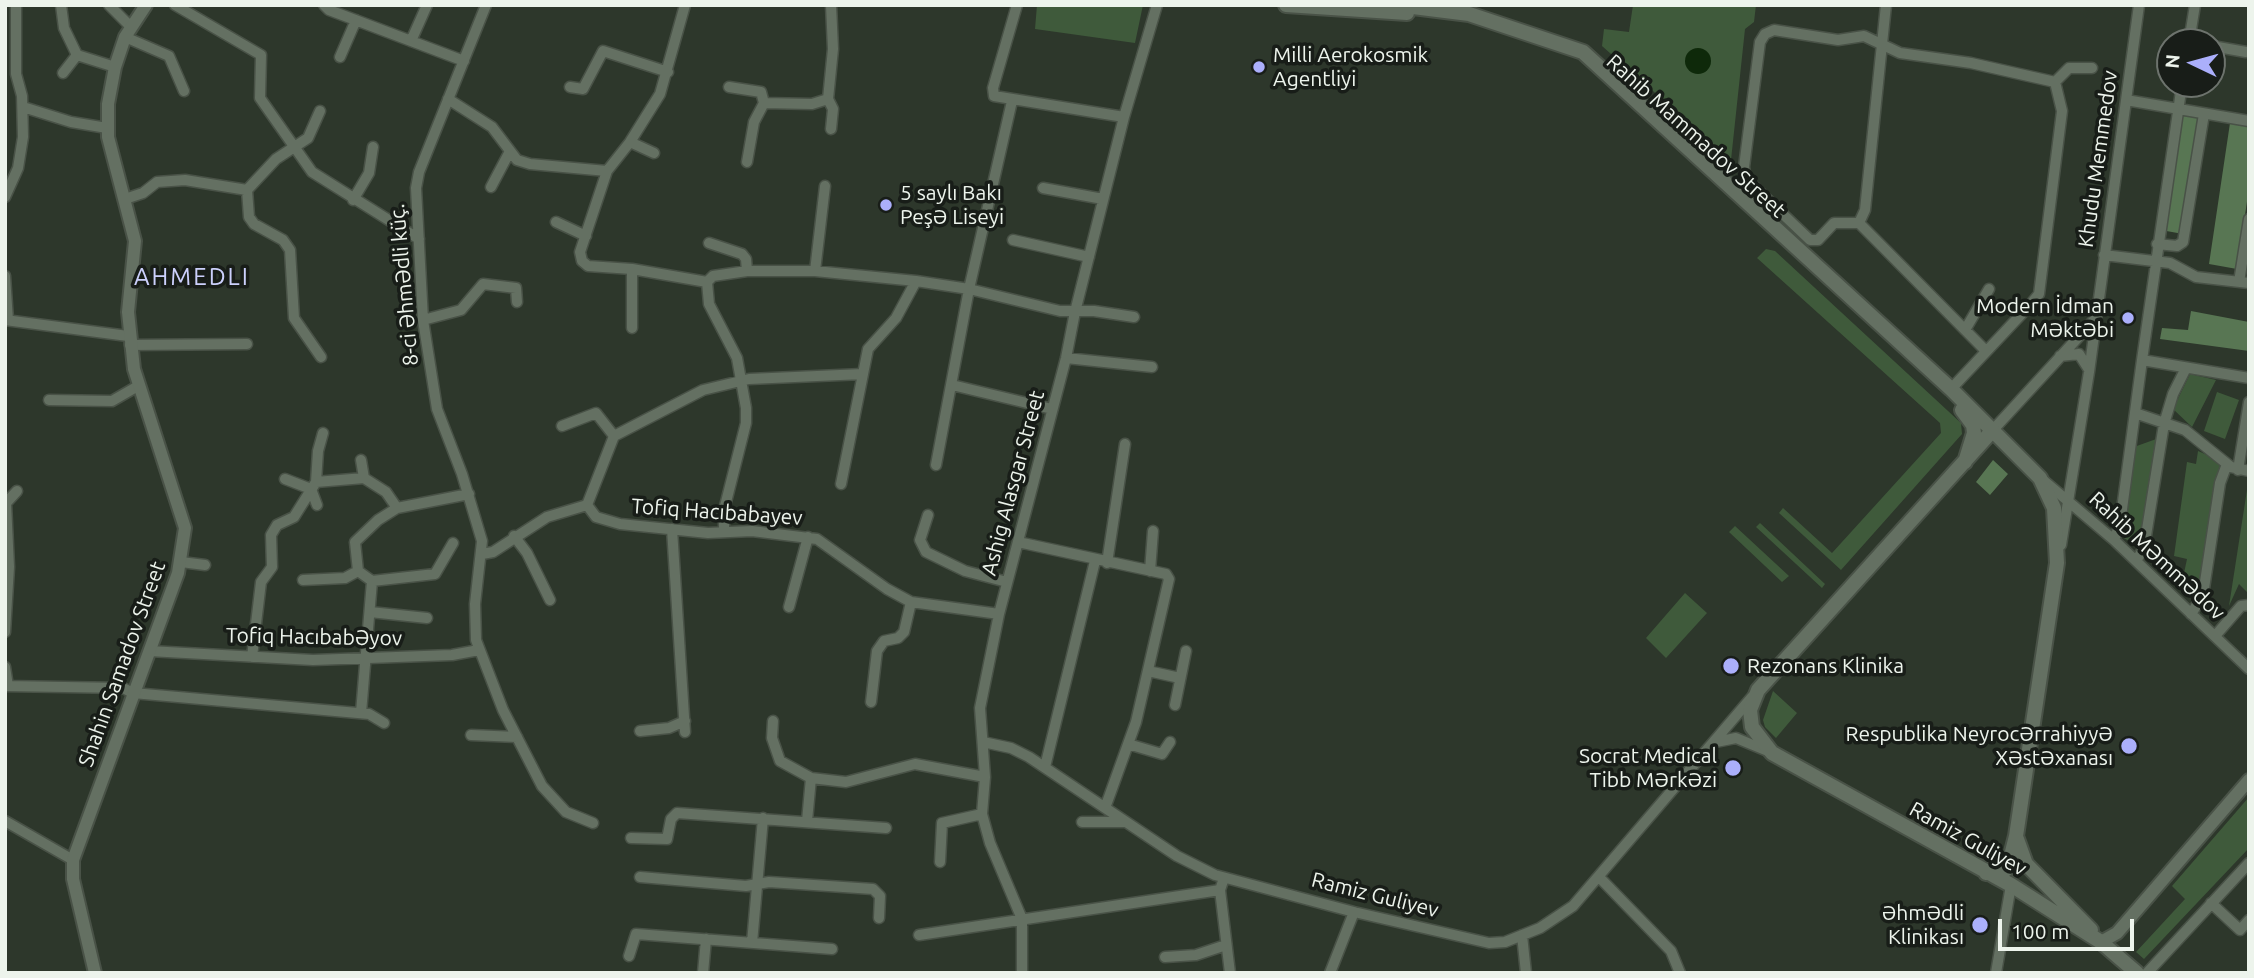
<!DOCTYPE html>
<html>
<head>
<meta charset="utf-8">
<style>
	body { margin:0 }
	#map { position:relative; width:2254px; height:978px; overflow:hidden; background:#2d372b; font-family:Ubuntu,sans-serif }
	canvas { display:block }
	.frame { position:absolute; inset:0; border:7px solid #edf4ec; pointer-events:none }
	.north { position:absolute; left:2156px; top:28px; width:70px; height:70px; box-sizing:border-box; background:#181d18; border:2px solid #6d736d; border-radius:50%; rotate:275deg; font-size:19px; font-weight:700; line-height:28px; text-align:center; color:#edf4ec }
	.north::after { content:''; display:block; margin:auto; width:24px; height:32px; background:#abaffb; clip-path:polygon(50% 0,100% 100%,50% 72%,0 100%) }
	.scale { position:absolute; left:1998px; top:919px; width:136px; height:32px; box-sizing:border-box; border:4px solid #edf4ec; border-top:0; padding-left:9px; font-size:21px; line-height:24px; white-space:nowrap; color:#edf4ec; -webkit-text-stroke:5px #181d18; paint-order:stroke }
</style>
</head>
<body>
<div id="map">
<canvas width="2254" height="978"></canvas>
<div class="frame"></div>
<div class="north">N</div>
<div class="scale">100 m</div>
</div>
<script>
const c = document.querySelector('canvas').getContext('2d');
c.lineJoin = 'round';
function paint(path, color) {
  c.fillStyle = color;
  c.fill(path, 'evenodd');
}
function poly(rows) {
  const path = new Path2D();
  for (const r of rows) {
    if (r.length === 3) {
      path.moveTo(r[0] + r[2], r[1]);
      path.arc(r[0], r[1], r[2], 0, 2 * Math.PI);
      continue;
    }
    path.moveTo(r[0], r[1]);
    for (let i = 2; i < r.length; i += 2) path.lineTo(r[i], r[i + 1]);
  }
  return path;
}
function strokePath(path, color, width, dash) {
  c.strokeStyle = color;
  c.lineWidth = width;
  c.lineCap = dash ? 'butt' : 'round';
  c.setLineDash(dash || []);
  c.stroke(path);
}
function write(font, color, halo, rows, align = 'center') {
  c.font = font + ' Ubuntu,sans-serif';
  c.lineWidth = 7;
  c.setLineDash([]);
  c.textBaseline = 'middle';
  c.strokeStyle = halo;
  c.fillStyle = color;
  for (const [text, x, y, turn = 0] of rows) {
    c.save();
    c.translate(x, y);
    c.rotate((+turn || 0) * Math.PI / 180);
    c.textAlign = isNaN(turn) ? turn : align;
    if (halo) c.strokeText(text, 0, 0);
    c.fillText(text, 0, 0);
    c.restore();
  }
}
paint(poly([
	[1037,5,1143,5,1135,43,1035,29],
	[1633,5,1756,5,1754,22,1745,29,1731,160,1602,46,1604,29,1629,32],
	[1766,249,1775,251,1961,423,1962,434,1841,570,1779,513,1783,508,1832,553,1941,433,1940,423,1757,258],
	[2190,374,2216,380,2192,427,2173,409],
	[2217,392,2239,400,2225,439,2204,431],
	[2159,438,2141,548,2122,537,2134,447],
	[2198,451,2221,461,2196,599,2181,587,2187,559,2174,556,2187,462,2196,464],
	[2249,477,2249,594,2239,584,2229,606],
	[1760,523,1825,584,1822,588,1756,527],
	[1735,526,1789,576,1782,582,1729,532],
	[1685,593,1707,613,1666,658,1646,638],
	[1773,691,1797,713,1776,738,1765,727,1763,720],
	[2249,797,2249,848,2144,959,2136,952,2185,899,2172,886]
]), '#3f5a3b');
paint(poly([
	[2179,114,2202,118,2183,234,2161,230],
	[2230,123,2249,125,2249,188,2237,269,2209,264],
	[2191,311,2249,322,2249,351,2160,339,2162,328,2188,330],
	[1993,460,2008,474,1990,495,1976,482]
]), '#587653');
paint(poly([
	[1698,61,13]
]), '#0e290a');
const minor = poly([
	[61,5,64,28,77,55,115,67],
	[109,5,131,27],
	[175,5,261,55,260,98,312,172,419,239],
	[324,5,329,10,464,61],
	[486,5,419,172,416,188,423,320,437,409,462,474,482,541,475,604,476,640,503,710,542,786,566,812,593,823],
	[685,5,660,94,630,142,607,171,580,252,582,261,588,266,632,269,707,282],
	[831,5,833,49,828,99,833,109,831,129],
	[1017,5,993,88,994,96,1124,117],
	[125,37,169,56,184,91],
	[411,41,427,5],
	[2189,42,2195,5],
	[2212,46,2246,52],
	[340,57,356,20],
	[63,73,77,55],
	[2055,82,2069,68,2092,68],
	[570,87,583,89,603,51,668,72],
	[729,87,761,92,764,103,812,104,828,99],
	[448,99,492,127,517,160,530,164,607,171],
	[2126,100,2249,121],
	[23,107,71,122,107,128],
	[630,142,654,153],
	[747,162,754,122,764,103],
	[491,187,509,153],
	[1043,188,1103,199],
	[247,190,249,217,254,224,283,240,290,250,294,318,321,357],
	[5,197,18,168,23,137,22,96,16,74,16,5],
	[125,199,143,193,157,182,185,180,247,190,276,159,308,138,320,111],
	[353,200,369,173,373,147],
	[556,222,586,236],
	[1859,223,1865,210,1886,5],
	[1013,240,1089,257],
	[709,243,742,254,746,259,747,271],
	[2157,244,2177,246,2183,242,2204,114],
	[2104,255,2170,263,2196,277,2249,283],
	[632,269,632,328],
	[815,271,825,186],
	[5,276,8,320],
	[707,282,709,304,737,358,746,408,746,423,724,510,724,532],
	[707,282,713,276,747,271,815,271,916,281],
	[2239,282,2249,219],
	[5,320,128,336],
	[423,320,461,310,483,284,516,288,517,302],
	[1965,330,1989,289],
	[130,345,247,344],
	[2060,356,2079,354,2088,368],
	[1066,358,1152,367],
	[2142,360,2182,84],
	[952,385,1052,409],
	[1951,389,2030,305,2039,294,2062,111,2055,82,1971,63,1900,53,1864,36,1838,40,1774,30,1765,34,1760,42,1744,167,1746,179,1810,240,1818,240,1834,223,1859,223,1986,351],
	[49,400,112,401,138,386],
	[2135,413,2185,430,2231,467,2249,471],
	[562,426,596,413,614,436],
	[1992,431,2095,319],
	[361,460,364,478,386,492,397,508],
	[936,465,969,289,1012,101],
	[2238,470,2249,402],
	[285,479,311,489,317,505],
	[2043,480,2114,540,2249,669],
	[316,482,364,478],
	[841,484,863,374],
	[587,505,596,517,620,524,708,533,752,531,817,539,887,589,911,602,999,614],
	[928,515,920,540,926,552,965,571,1007,582],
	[672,529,685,732],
	[514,536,527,553,550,600],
	[2114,540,2120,524,2142,360,2249,378],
	[1018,542,1166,574,1169,579,1136,722,1105,808],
	[2061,545,2089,372,2139,5],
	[482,554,493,552,547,517,587,505,614,436,703,390,749,379,863,374,868,349,896,318,916,281,969,289,1060,311,1094,311,1134,317],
	[2136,561,2144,548,2164,424,2173,394,2186,368],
	[181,562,205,565],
	[1107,563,1125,444],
	[1150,571,1153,531],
	[303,580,345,578,358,571],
	[372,581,435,574,453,543],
	[789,607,808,537],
	[370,612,427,618],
	[2191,614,2203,595,2220,483,2227,464],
	[5,632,9,567,6,503,17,491],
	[2215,636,2241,606,2249,605],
	[149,651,313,660,452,655,479,650],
	[252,657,261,582,272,567,271,535,277,525,294,517,316,482,318,451,323,433],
	[5,667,8,686],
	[1148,671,1180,678],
	[5,686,123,688,133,693,369,714,384,723],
	[871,702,877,651,884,641,898,638,904,632,911,602],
	[1175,705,1186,651],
	[361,713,372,581,358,571,355,542,378,520,397,508,469,494],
	[773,721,772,738,780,761,811,778,846,782,915,764,985,777],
	[640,731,669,728,685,721],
	[471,735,517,737],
	[983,742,1011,748,1029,757,1177,856,1215,875,1354,912,1489,943,1505,942,1540,928,1573,906,1752,697],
	[1716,742,1736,738,1770,752],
	[1128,744,1162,754,1170,742],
	[1045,767,1095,561],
	[5,821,73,860],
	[807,821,811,778],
	[1082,822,1126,822],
	[631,838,667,839,671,819,677,813,886,828],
	[940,862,942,823,982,814],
	[640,877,746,886,769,882,873,889,880,896,879,918],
	[1599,877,1671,951,1680,973],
	[1220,890,1230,973],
	[2211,903,2240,930,2249,920],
	[919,935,1220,890,1224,878],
	[1522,935,1526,973],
	[752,943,763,818],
	[629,956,636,934,832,949],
	[1165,957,1196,955,1226,945],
	[703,973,706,939],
	[1022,973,1022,919,990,843,982,814,985,777,980,708,999,614,1066,358,1075,312,1124,117,1157,5],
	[1330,973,1354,912],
	[1996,973,2011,885],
	[2147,973,2249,863]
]);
const tertiary = poly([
	[2101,942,2117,933,2249,780],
	[95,973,73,879,73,860,178,573,185,528,134,369,128,312,135,241,108,137,108,104,115,67,125,37,146,5]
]);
const secondary = poly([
	[1286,5,1407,13],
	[1397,5,1469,14,1583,52,1951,389,2040,478,2054,508,2057,563,2016,836,2008,868,2000,874,1986,873],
	[1962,410,1973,425,1974,433,1965,462],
	[1992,431,1758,690,1750,710,1752,727,1772,753,2011,885,2101,942,2137,973],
	[2017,839,2026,864,2091,930]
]);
strokePath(minor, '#495247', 13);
strokePath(tertiary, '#495247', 16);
strokePath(secondary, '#495247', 18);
strokePath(minor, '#647062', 10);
strokePath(tertiary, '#647062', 12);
strokePath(secondary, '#647062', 14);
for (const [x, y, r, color] of [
	[1259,67,7,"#abaffb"],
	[886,205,7,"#abaffb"],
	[2128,318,7,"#abaffb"],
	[1731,666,9,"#abaffb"],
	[2129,746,9,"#abaffb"],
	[1733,768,9,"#abaffb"],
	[1980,925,9,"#abaffb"]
]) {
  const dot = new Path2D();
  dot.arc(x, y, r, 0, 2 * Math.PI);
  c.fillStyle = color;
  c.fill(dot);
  strokePath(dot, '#181d18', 2.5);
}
write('21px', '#edf4ec', '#181d18', [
	["Milli Aerokosmik",1273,55,"left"],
	["Agentliyi",1273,79,"left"],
	["5 saylı Bakı",900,193,"left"],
	["Peşə Liseyi",900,217,"left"],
	["Modern İdman",2114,306],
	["Məktəbi",2114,330],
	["Rezonans Klinika",1747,666,"left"],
	["Respublika Neyrocərrahiyyə",2113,734],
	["Xəstəxanası",2113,758],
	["Socrat Medical",1717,756],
	["Tibb Mərkəzi",1717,780],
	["Əhmədli",1964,913],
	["Klinikası",1964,937]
], 'right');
write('21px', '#edf4ec', '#181d18', [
	["Rahib Mammadov Street",1696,136,42],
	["Khudu Memmedov",2098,159,-82],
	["8-ci Əhmədli küç.",404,285,-95],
	["Ashig Alasgar Street",1013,483,-75],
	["Tofiq Hacıbabayev",717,512,4],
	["Rahib Məmmədov",2157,556,43],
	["Tofiq Hacıbabəyov",314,637,1],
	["Shahin Samadov Street",122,664,-70],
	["Ramiz Guliyev",1968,839,29],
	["Ramiz Guliyev",1375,895,14]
]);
c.letterSpacing = '2px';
write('24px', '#ccd0fc', '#181d18', [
	["AHMEDLI",192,277]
]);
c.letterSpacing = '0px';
</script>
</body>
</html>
